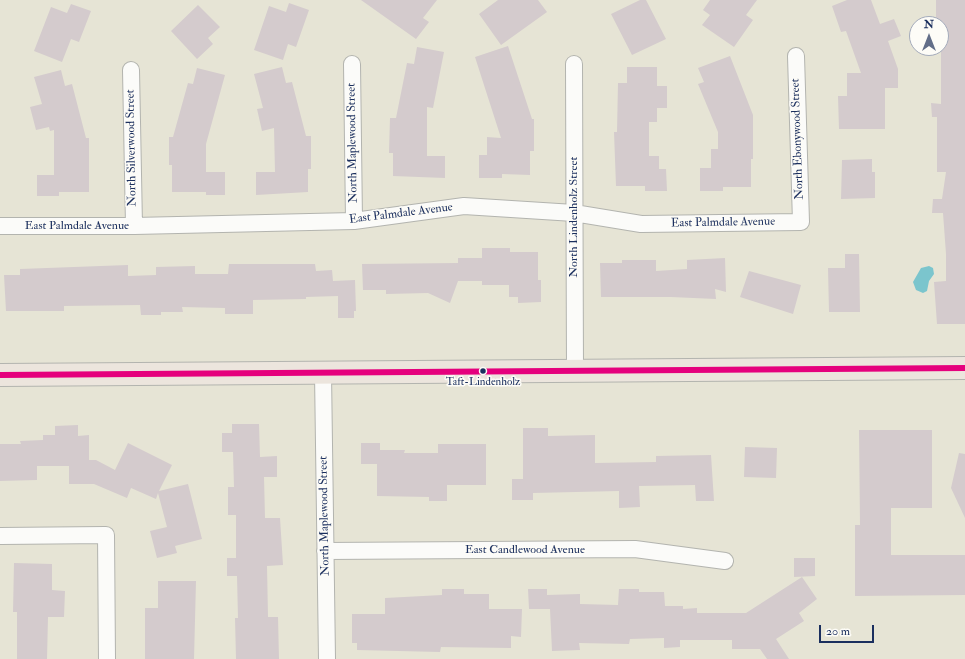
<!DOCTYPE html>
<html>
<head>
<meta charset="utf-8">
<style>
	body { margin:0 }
	#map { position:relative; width:965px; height:659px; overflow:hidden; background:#e6e4d5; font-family:"IM FELL Double Pica",serif }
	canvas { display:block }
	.north { position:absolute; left:909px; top:16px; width:40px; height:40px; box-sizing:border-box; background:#fdfcf7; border:1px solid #a3aaba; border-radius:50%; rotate:0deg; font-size:11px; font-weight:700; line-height:16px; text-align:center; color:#1b2f5e }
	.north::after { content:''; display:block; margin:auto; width:14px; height:18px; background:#626e88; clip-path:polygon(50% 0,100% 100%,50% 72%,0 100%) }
	.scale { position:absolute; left:819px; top:625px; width:55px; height:18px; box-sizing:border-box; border:2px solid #1b2f5e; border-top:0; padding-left:5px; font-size:12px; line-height:14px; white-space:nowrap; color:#1b2f5e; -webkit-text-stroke:3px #fdfcf7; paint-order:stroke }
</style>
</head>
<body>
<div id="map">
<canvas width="965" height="659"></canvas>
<div class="north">N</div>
<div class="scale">20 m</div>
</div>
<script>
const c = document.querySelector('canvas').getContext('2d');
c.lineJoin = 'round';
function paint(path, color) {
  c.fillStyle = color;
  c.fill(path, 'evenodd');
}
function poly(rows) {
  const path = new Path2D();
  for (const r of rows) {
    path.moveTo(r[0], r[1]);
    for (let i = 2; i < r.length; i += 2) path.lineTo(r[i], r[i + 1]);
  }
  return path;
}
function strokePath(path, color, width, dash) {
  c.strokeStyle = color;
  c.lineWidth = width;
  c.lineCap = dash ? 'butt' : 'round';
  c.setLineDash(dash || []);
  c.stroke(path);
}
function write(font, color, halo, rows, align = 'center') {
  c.font = font + ' "IM FELL Double Pica",serif';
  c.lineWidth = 3;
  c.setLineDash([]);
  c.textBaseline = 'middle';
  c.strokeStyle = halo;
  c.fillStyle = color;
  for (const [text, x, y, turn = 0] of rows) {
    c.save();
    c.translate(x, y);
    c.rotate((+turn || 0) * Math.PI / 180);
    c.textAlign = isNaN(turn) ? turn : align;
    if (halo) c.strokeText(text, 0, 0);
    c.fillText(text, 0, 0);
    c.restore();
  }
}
paint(poly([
	[929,266,933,268,934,274,929,281,927,291,923,293,916,290,913,282,921,268]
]), '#7bc5cd');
paint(poly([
	[361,0,437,0,423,18,429,22,416,39],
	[498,0,538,0,547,12,501,45,479,14],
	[640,0,646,0,666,39,632,55,611,14],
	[710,0,757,0,746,15,753,20,734,47,702,25,710,15,703,10],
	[847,0,871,0,880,24,894,19,901,36,888,41,898,69,898,88,885,88,885,129,839,129,838,96,847,96,847,73,861,73,846,31,841,32,832,6],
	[936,0,965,0,965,324,937,324,934,282,946,281,946,254,943,213,932,213,933,199,942,199,946,172,937,172,937,117,932,117,931,103,941,104,941,24,936,24],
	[289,3,309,10,296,47,288,44,283,60,254,50,269,6,286,12],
	[71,4,91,11,79,42,71,39,62,62,34,51,51,7,67,13],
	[198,5,220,27,208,38,213,44,197,59,171,31],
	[508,46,532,119,534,119,534,151,530,151,530,175,502,174,502,178,479,178,479,155,487,155,487,137,501,138,475,57],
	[417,47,444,52,433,108,427,107,427,156,445,156,445,178,393,176,393,153,389,153,390,118,396,118,407,63,414,64],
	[730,56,753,115,753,159,751,159,751,187,723,187,723,191,700,191,700,168,711,168,711,149,718,149,718,132,698,84,704,82,698,68],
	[282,67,286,83,292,82,306,136,311,136,311,169,308,169,308,192,256,195,256,172,275,172,274,128,262,131,257,109,263,108,254,74],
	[627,67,657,67,657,86,667,86,667,108,657,108,657,122,649,122,649,156,659,156,659,169,666,169,667,191,645,191,645,186,616,186,614,132,617,132,618,83,627,83],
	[197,68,225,75,206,144,206,172,225,172,225,195,206,195,206,192,172,192,172,165,169,165,169,137,173,137,188,83,193,84],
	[61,70,65,86,72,84,86,138,89,138,89,192,59,192,59,196,37,196,37,175,54,175,54,130,50,131,49,127,36,130,30,107,42,104,34,77],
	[872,159,872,172,875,172,875,198,841,199,842,160],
	[482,248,510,248,510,252,538,252,538,280,541,280,541,302,518,303,518,297,509,297,509,285,482,285,482,281,458,281,450,303,428,293,386,294,386,290,363,290,362,264,458,263,458,258,482,258],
	[845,254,859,254,860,312,829,312,828,268,845,268],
	[725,258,726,292,715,289,716,299,671,297,601,297,600,263,622,263,622,260,656,260,656,271,687,269,687,260],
	[229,264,315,264,316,271,332,270,333,281,355,280,356,311,354,311,354,318,338,318,338,296,306,297,306,299,253,300,253,314,225,314,225,308,182,307,183,312,161,312,161,315,141,315,140,305,64,306,64,311,6,311,4,275,20,275,20,269,128,265,128,276,156,275,156,267,195,266,195,274,228,274],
	[749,271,801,285,793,314,740,297],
	[232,424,259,424,260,457,277,456,277,477,264,477,265,518,280,518,283,565,267,566,268,617,278,617,279,659,236,659,235,618,238,618,237,576,227,576,227,558,236,558,236,515,228,515,228,487,234,487,233,452,222,452,222,433,232,433],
	[78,425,78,436,89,435,89,460,96,460,115,470,128,443,172,465,159,491,188,484,202,539,175,546,177,553,157,558,150,531,167,527,158,493,156,499,131,488,127,498,94,484,69,484,69,466,37,466,37,480,0,481,0,444,21,444,20,441,43,440,43,435,55,435,55,426],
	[523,428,548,428,548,436,595,435,595,463,656,462,656,456,711,455,714,501,696,501,695,485,639,486,640,507,619,508,619,491,533,493,533,500,512,500,512,479,523,479],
	[859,430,932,430,932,508,891,508,891,555,965,555,965,595,855,596,855,525,860,525],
	[361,443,380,443,380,450,405,450,404,453,438,453,438,444,486,444,486,485,447,485,447,501,429,501,429,497,377,496,377,464,361,464],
	[745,447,777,448,776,478,744,477],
	[959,453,965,454,965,518,951,488],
	[794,558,815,558,815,576,794,577],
	[14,563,52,564,52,590,65,591,64,617,48,617,47,659,17,659,17,612,13,612],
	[802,577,817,599,799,613,804,621,776,639,789,659,767,659,760,649,732,649,732,640,680,640,680,647,664,648,664,638,630,639,629,644,579,643,580,650,552,651,550,609,529,609,528,589,547,589,547,595,580,594,580,604,618,605,619,589,639,589,639,592,664,592,665,606,683,606,683,609,697,608,697,613,746,613],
	[158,581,196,581,194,659,145,659,145,608,158,608],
	[442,589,464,589,464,594,489,594,489,609,522,609,521,637,511,636,511,648,441,647,440,652,357,650,357,643,352,643,352,614,385,614,385,598,442,595]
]), '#d4cbcd');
const minor = poly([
	[352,64,354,221],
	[574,64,575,371],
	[131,70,134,226],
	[0,226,134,226,354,221,464,206,574,213,641,224,801,222,796,56],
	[323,373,327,659],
	[0,536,106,535,107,659],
	[325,551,635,549,725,561]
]);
const primary = poly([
	[0,375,965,368]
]);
strokePath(minor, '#b3b4af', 18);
strokePath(primary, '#b3b4af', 24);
strokePath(minor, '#fbfbf9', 16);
strokePath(primary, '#ece5dd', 22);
strokePath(poly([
	[0,375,965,368]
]), '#e5007d', 6);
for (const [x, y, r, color] of [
	[483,371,3.5,"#1b2f5e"]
]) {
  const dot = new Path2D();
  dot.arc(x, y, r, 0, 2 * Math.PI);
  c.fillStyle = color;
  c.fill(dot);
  strokePath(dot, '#fdfcf7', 1.5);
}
write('11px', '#1b2f5e', '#fdfcf7', [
	["Taft-Lindenholz",483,383]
]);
write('12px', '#1b2f5e', '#fdfcf7', [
	["North Ebonywood Street",798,139,-92],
	["North Maplewood Street",353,143,-91],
	["North Silverwood Street",132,148,-91],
	["East Palmdale Avenue",401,214,-7],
	["North Lindenholz Street",574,217,-90],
	["East Palmdale Avenue",723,223,-1],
	["East Palmdale Avenue",77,226],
	["North Maplewood Street",325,516,-91],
	["East Candlewood Avenue",525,550]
]);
</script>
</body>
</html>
